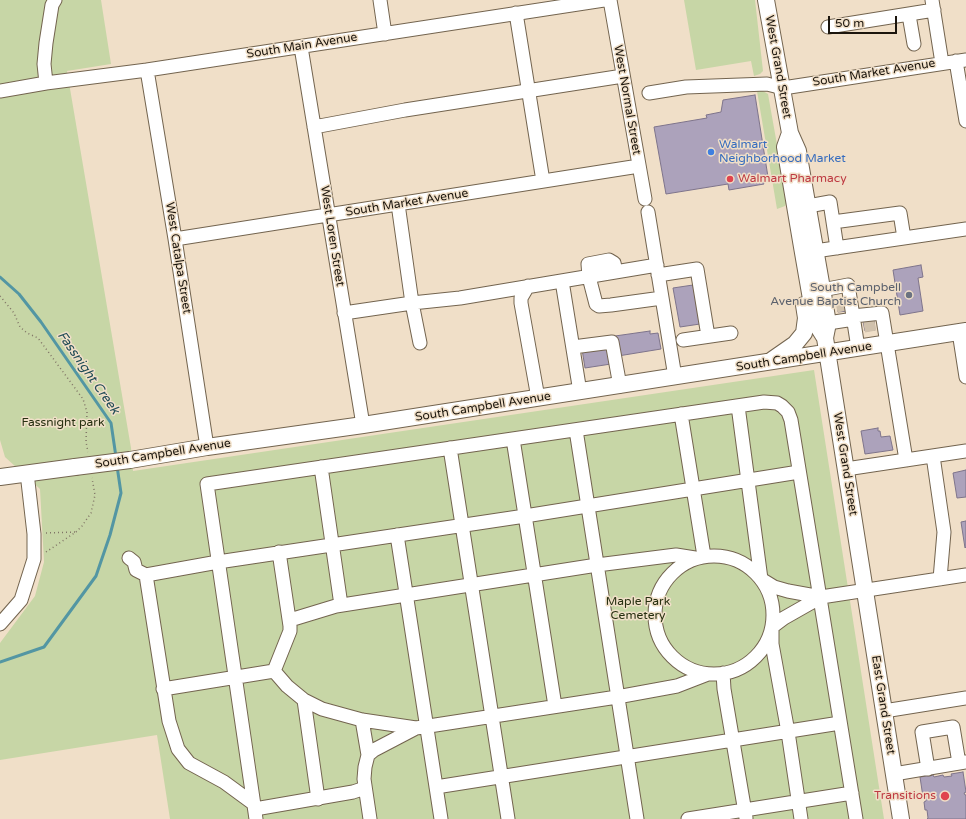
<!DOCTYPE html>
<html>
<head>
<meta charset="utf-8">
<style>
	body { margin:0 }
	#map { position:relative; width:966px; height:819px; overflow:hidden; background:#f0dfc8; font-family:"Varela Round",sans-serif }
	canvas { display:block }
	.scale { position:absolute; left:828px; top:16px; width:69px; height:18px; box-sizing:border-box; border:2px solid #1b150d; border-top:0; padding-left:5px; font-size:12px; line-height:14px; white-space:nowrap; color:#1b150d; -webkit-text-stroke:3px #f0dfc8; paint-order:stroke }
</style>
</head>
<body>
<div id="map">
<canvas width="966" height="819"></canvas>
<div class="scale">50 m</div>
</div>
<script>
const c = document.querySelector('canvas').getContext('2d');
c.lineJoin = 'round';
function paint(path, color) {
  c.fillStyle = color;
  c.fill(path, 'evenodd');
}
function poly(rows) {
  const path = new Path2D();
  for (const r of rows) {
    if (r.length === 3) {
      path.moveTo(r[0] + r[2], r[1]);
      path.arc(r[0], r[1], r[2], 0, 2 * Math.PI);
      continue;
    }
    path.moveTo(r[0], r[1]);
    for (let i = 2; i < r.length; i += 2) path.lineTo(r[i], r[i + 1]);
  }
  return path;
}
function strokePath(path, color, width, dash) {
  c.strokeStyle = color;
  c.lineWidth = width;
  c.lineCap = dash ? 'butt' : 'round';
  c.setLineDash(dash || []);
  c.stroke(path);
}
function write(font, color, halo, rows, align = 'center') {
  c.font = font + ' "Varela Round",sans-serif';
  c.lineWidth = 3;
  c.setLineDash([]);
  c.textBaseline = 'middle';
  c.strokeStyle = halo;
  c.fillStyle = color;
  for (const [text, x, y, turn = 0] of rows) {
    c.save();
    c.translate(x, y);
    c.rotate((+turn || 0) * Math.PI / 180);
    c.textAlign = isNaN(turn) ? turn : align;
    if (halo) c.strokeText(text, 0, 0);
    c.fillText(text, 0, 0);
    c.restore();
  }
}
paint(poly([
	[0,0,101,0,111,64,67,71,131,448,133,471,814,370,884,819,170,819,157,735,0,760,0,643,35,596,44,562,40,489,5,457,0,440],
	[684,0,755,0,763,71,760,74,754,76,751,61,696,70],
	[761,90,768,94,787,201,785,206,777,209,757,91]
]), '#c7d6a6');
strokePath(poly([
	[0,277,19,294,41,322,111,423,116,457],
	[0,662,44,647,96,576,110,535,121,493,117,466]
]), '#5396a3', 3);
const building = poly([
	[755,95,768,177,763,178,764,184,729,190,728,184,666,194,654,127,707,118,706,115,721,112,723,100,755,95],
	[921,265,923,277,918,278,923,311,900,315,893,270,921,265],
	[693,285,700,324,680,327,673,288,693,285],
	[846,301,848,311,838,312,837,303,846,301],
	[874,320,875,330,865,331,863,321,874,320],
	[650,331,650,334,658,333,661,349,618,356,615,336,650,331],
	[608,345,611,364,585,368,582,349,608,345],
	[878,428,878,431,880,431,881,437,890,436,893,450,865,454,861,431,878,428],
	[966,470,966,497,957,498,953,473,966,470],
	[966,521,966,547,965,548,961,522,966,521],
	[963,772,966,792,964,793,965,795,966,795,966,819,927,819,928,818,927,810,925,810,924,802,926,801,925,797,923,797,920,777,933,775,934,777,943,775,944,777,952,776,951,774,963,772]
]);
paint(building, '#aca2bb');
strokePath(building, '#7e748b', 1);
strokePath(poly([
	[842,302,844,311],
	[864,326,875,324]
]), '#d0c1ac', 13, [13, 6]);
const minor = poly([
	[380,0,385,34],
	[610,0,645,199],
	[932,0,942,63],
	[516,13,543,181],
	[909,15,914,44],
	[828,27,934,10],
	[301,47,363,425],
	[956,61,966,121],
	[147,70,175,239,207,447],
	[46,83,44,64,46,43,52,5,55,0],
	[0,91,46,83,147,70,604,0],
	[649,93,686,87,767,84,783,88,966,60],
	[314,127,405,110,623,76],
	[808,206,830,202,837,248],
	[648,212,675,377],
	[833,222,900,213,904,238],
	[175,239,639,166],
	[815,251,966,229],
	[616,272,614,263,609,260,588,264,589,277,596,304,599,306,611,305,662,298],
	[658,275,697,269,708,336],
	[562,281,580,392],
	[528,286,521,298,521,303,538,398],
	[822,290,848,285,853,316],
	[344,313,412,303,398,204],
	[828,323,854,319],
	[959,332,966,377],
	[683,340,731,333],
	[420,343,412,303,460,298,657,265],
	[573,347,612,342,620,386],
	[858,348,853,316,882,313,906,460],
	[738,406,761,579,774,587,788,591,821,597,966,575],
	[681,414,704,556],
	[576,430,637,819],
	[513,439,555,706],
	[450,448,508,819],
	[933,456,944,532,940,579],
	[321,467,341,605],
	[846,469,966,451],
	[397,535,441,819],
	[714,615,59],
	[129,558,134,562,136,570,146,575,218,562,525,516,799,472],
	[146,575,169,721,178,749,189,763,224,782,254,804],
	[290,620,336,606,597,565,676,555,695,558],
	[0,624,21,600,34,559,34,534,27,473],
	[274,671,287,686,304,700,322,709,362,720,416,728,617,697,677,686,708,674],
	[274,671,290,631,290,626,279,552],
	[723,673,724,689,746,818],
	[163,689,274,671],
	[304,700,318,799],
	[884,711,966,698],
	[362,720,368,755],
	[928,769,922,732,953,727,959,763],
	[894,774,966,762],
	[436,787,840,723],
	[255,809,353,792,365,788],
	[256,819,207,484,764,402,777,403,782,406,788,412,791,420,856,819],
	[370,819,364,779,365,767,368,755,374,750,416,728],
	[688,819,852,793],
	[801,819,788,732,772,644,772,627,784,618,821,597]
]);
const major = poly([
	[766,0,790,133,798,151,828,323,825,338,901,819],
	[790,133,785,147,802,247,815,322,825,338],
	[772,360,795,344,804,333,806,318,804,305],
	[130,460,207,447,363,425,966,331],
	[0,477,75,467]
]);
strokePath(minor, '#73644f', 15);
strokePath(major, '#73644f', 18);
strokePath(poly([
	[0,296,14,313,20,327,27,333,38,338,83,399,87,412,86,442,88,452],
	[46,533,76,532],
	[46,552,76,532,82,526,91,513,95,495,92,478]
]), '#807566', 1.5, [1, 3]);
strokePath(minor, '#fff', 13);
strokePath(major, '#fff', 16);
const majorBridge = poly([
	[75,467,130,460]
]);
strokePath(majorBridge, '#73644f', 18, []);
strokePath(majorBridge, '#fff', 16);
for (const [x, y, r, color] of [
	[711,152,4,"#3f7fe0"],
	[730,179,4,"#e0444e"],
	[909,295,4,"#6b7280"],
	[945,796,5,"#e0444e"]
]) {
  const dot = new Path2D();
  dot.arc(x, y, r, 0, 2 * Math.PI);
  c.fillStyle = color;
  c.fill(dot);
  strokePath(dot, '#f0dfc8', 1.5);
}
write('12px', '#1b150d', '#f0dfc8', [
	["South Main Avenue",302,46,-9],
	["West Grand Street",778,67,80],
	["South Market Avenue",874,73,-9],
	["West Normal Street",627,100,80],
	["South Market Avenue",407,203,-9],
	["West Loren Street",332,236,81],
	["West Catalpa Street",178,258,81],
	["South Campbell Avenue",804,357,-9],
	["South Campbell Avenue",483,407,-9],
	["South Campbell Avenue",163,454,-9],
	["West Grand Street",845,464,81],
	["East Grand Street",883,705,81]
]);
write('12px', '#366cbe', '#f0dfc8', [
	["Walmart",719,145],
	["Neighborhood Market",719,159]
], 'left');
write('12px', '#be3a42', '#f0dfc8', [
	["Walmart Pharmacy",738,179],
	["Transitions",936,796,"right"]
], 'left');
write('12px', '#5b616d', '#f0dfc8', [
	["South Campbell",901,288],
	["Avenue Baptist Church",901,302]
], 'right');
write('12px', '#273011', '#f0dfc8', [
	["Fassnight park",63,423],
	["Maple Park",638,602],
	["Cemetery",638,616]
]);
write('italic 13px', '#204c56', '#f0dfc8', [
	["Fassnight Creek",88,373,55]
]);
</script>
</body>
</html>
